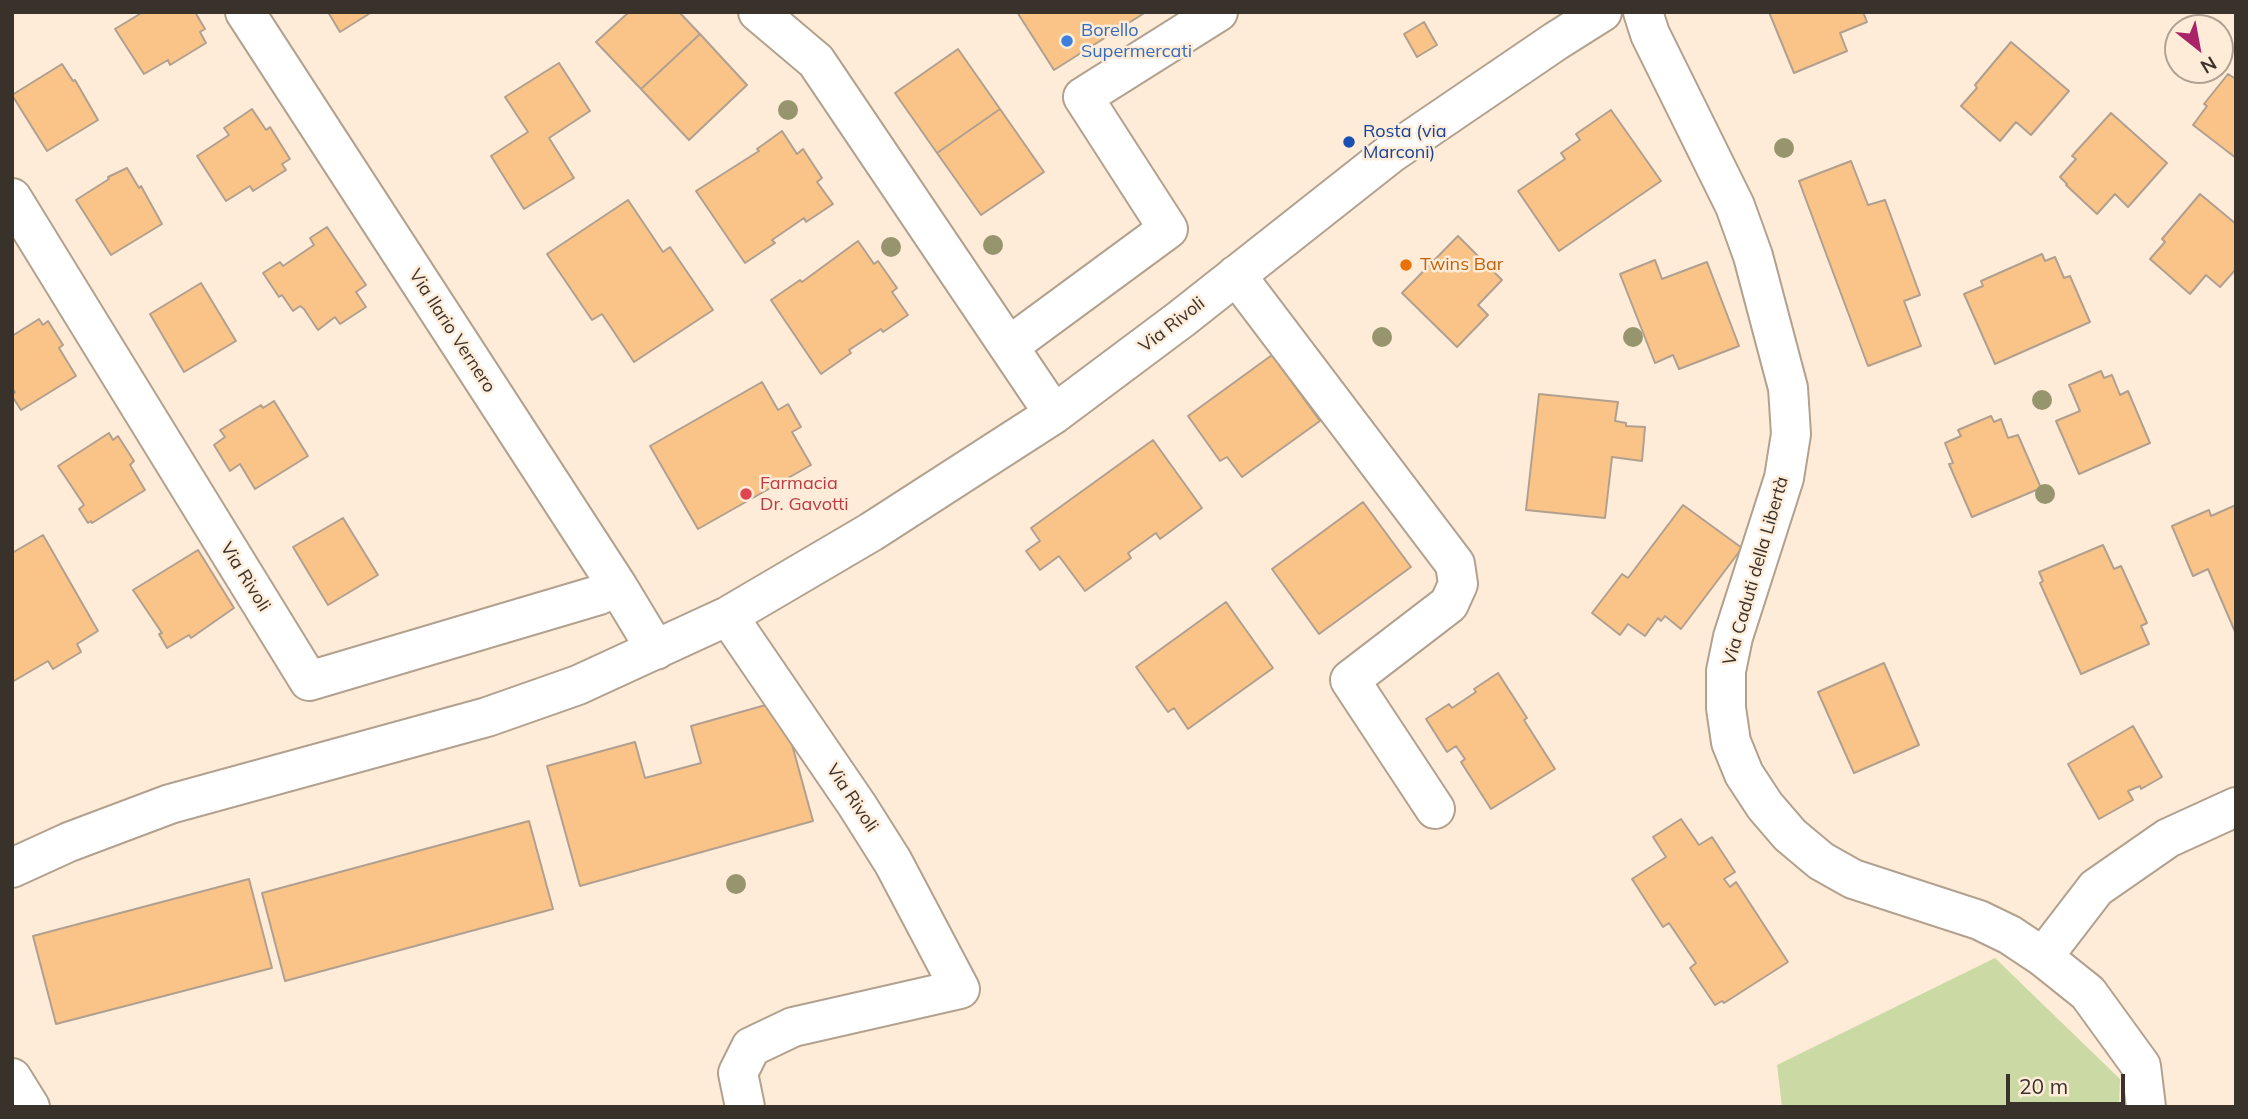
<!DOCTYPE html>
<html>
<head>
<meta charset="utf-8">
<style>
	body { margin:0 }
	#map { position:relative; width:2248px; height:1119px; overflow:hidden; background:#feecd8; font-family:Mulish,sans-serif }
	canvas { display:block }
	.frame { position:absolute; inset:0; border:14px solid #39322b; pointer-events:none }
	.north { position:absolute; left:2164px; top:14px; width:70px; height:70px; box-sizing:border-box; background:#feecd8; border:2px solid #afa293; border-radius:50%; rotate:149deg; font-size:19px; font-weight:700; line-height:28px; text-align:center; color:#39322b }
	.north::after { content:''; display:block; margin:auto; width:24px; height:32px; background:#aa2267; clip-path:polygon(50% 0,100% 100%,50% 72%,0 100%) }
	.scale { position:absolute; left:2006px; top:1074px; width:119px; height:32px; box-sizing:border-box; border:4px solid #39322b; border-top:0; padding-left:9px; font-size:21px; line-height:24px; white-space:nowrap; color:#39322b; -webkit-text-stroke:5px #feecd8; paint-order:stroke }
</style>
</head>
<body>
<div id="map">
<canvas width="2248" height="1119"></canvas>
<div class="frame"></div>
<div class="north">N</div>
<div class="scale">20 m</div>
</div>
<script>
const c = document.querySelector('canvas').getContext('2d');
c.lineJoin = 'round';
function paint(path, color) {
  c.fillStyle = color;
  c.fill(path, 'evenodd');
}
function poly(rows) {
  const path = new Path2D();
  for (const r of rows) {
    path.moveTo(r[0], r[1]);
    for (let i = 2; i < r.length; i += 2) path.lineTo(r[i], r[i + 1]);
  }
  return path;
}
function strokePath(path, color, width, dash) {
  c.strokeStyle = color;
  c.lineWidth = width;
  c.lineCap = dash ? 'butt' : 'round';
  c.setLineDash(dash || []);
  c.stroke(path);
}
function write(font, color, halo, rows, align = 'center') {
  c.font = font + ' Mulish,sans-serif';
  c.lineWidth = 5;
  c.setLineDash([]);
  c.textBaseline = 'middle';
  c.strokeStyle = halo;
  c.fillStyle = color;
  for (const [text, x, y, turn = 0] of rows) {
    c.save();
    c.translate(x, y);
    c.rotate((+turn || 0) * Math.PI / 180);
    c.textAlign = isNaN(turn) ? turn : align;
    if (halo) c.strokeText(text, 0, 0);
    c.fillText(text, 0, 0);
    c.restore();
  }
}
paint(poly([
	[1995,958,2120,1079,2119,1107,1782,1107,1777,1065]
]), '#cbdaa4');
const building = poly([
	[143,12,195,12,205,29,200,32,206,43,170,65,168,60,144,74,115,29,143,12],
	[328,12,372,12,340,32,328,12],
	[629,12,679,12,700,34,641,89,596,42,629,12],
	[1017,12,1146,12,1054,70,1017,12],
	[1769,12,1863,12,1867,22,1840,33,1847,51,1794,73,1769,12],
	[1424,22,1437,45,1417,57,1404,34,1424,22],
	[700,34,747,85,689,140,641,89,700,34],
	[2011,42,2069,91,2031,135,2016,122,2000,141,1961,106,1977,88,1975,85,2011,42],
	[958,49,1000,109,937,153,895,93,958,49],
	[559,63,590,111,549,138,574,178,524,209,491,156,528,132,505,97,559,63],
	[62,64,73,81,75,80,98,120,47,151,12,95,62,64],
	[2228,74,2236,79,2236,158,2193,125,2207,106,2204,104,2228,74],
	[252,109,266,130,270,127,290,159,282,164,286,170,253,191,250,186,226,201,197,156,229,135,224,128,252,109],
	[1000,109,1044,172,981,215,937,153,1000,109],
	[1611,110,1661,181,1559,251,1518,191,1565,159,1561,153,1580,140,1576,134,1611,110],
	[2111,113,2167,163,2128,207,2115,194,2097,214,2066,185,2067,184,2060,177,2076,159,2072,156,2111,113],
	[782,131,797,154,803,149,822,178,817,182,833,204,806,222,804,218,772,240,775,243,745,263,696,191,759,151,757,149,782,131],
	[1851,161,1868,205,1885,200,1920,295,1904,301,1921,346,1868,366,1799,181,1851,161],
	[127,168,139,188,141,186,162,224,111,255,76,200,109,179,108,177,127,168],
	[2200,194,2236,224,2236,269,2220,287,2206,275,2190,294,2150,259,2165,242,2162,239,2200,194],
	[628,200,663,252,670,247,713,310,634,362,602,314,592,320,547,254,628,200],
	[327,227,366,285,356,292,366,307,340,324,335,317,318,330,304,309,300,306,293,311,282,295,279,297,263,273,280,262,283,266,314,245,310,238,327,227],
	[1458,236,1502,280,1478,305,1488,315,1457,347,1402,293,1458,236],
	[858,241,874,264,878,261,897,288,892,292,908,315,883,332,881,329,849,350,851,353,821,374,771,300,800,280,802,282,858,241],
	[2042,254,2045,261,2055,257,2064,278,2070,276,2090,322,1995,364,1964,294,1983,286,1981,281,2042,254],
	[1655,260,1662,279,1707,262,1739,346,1679,369,1673,355,1655,363,1620,274,1655,260],
	[201,283,236,341,184,372,150,314,201,283],
	[39,319,43,325,48,321,63,345,59,348,76,376,21,410,12,396,15,392,12,388,12,336,39,319],
	[1272,355,1320,421,1242,477,1227,457,1220,461,1188,416,1272,355],
	[2101,371,2104,378,2112,375,2120,395,2128,391,2150,443,2079,474,2056,421,2080,411,2069,385,2101,371],
	[762,382,778,410,788,404,801,427,792,432,811,465,698,529,650,446,762,382],
	[1539,394,1618,402,1615,421,1626,423,1626,426,1645,427,1642,461,1612,457,1605,518,1526,510,1539,394],
	[274,401,308,456,255,489,240,464,230,471,214,445,225,437,220,430,261,405,263,408,274,401],
	[1991,416,1994,422,2001,419,2008,438,2018,435,2041,488,1972,517,1949,464,1953,463,1945,443,1961,436,1958,430,1991,416],
	[109,433,113,440,118,436,134,461,130,465,145,490,92,523,91,521,88,523,79,509,84,505,58,466,109,433],
	[1153,440,1202,508,1160,539,1156,533,1128,553,1131,558,1085,591,1059,556,1040,570,1026,551,1040,541,1031,528,1153,440],
	[1363,502,1411,567,1319,634,1272,569,1363,502],
	[1683,505,1742,548,1681,629,1665,616,1661,621,1658,618,1645,636,1628,624,1620,635,1592,613,1622,574,1628,578,1683,505],
	[2236,505,2236,634,2208,569,2193,576,2172,526,2209,510,2211,516,2236,505],
	[343,518,378,575,328,605,293,547,343,518],
	[43,535,98,631,77,644,81,652,53,669,48,661,12,682,12,553,43,535],
	[2103,545,2114,569,2121,566,2147,623,2141,626,2149,644,2081,674,2040,583,2043,581,2039,572,2103,545],
	[198,550,234,608,191,638,189,635,167,648,159,634,162,633,133,590,198,550],
	[1226,602,1273,668,1188,729,1174,708,1168,712,1136,667,1226,602],
	[1884,663,1919,745,1854,773,1818,692,1884,663],
	[1498,673,1527,718,1524,720,1555,769,1491,809,1461,762,1465,759,1456,746,1447,752,1426,719,1449,704,1452,708,1476,692,1474,689,1498,673],
	[780,701,813,821,580,886,547,766,635,742,645,778,701,763,691,726,780,701],
	[2133,726,2162,777,2141,789,2140,786,2128,791,2133,800,2099,819,2068,764,2133,726],
	[1681,819,1699,845,1712,837,1735,872,1724,879,1730,887,1736,882,1788,962,1724,1003,1722,1001,1715,1005,1690,968,1696,963,1669,923,1663,927,1632,879,1666,857,1653,837,1681,819],
	[529,821,553,909,285,981,262,893,529,821],
	[249,879,272,968,56,1024,33,936,249,879]
]);
paint(building, '#fac488');
strokePath(building, '#b1a08f', 2);
const minor = poly([
	[245,12,618,587,656,650],
	[758,12,816,61,1054,414],
	[1643,12,1650,34,1735,206,1753,256,1788,388,1791,434,1784,478,1733,637,1726,671,1726,708,1731,742,1744,774,1765,806,1790,835,1821,861,1853,879,1979,920,2010,935,2043,957,2088,993,2141,1066,2146,1107],
	[12,198,309,681,599,595,618,587],
	[1236,275,1455,564,1458,584,1449,604,1350,680,1435,809],
	[1009,346,1168,229,1083,97,1218,12],
	[728,616,857,805,893,862,960,989,793,1027,751,1047,738,1073,745,1107],
	[12,868,69,842,170,804,487,717,578,685,728,616,871,532,1054,414,1181,319,1390,154,1556,41,1602,12],
	[2043,957,2096,888,2168,838,2236,807],
	[12,1078,30,1107]
]);
strokePath(minor, '#b2a18f', 42);
strokePath(minor, '#fff', 38);
c.fillStyle = '#97956e';
for (const [x, y] of [
	[788,110],
	[1784,148],
	[993,245],
	[891,247],
	[1382,337],
	[1633,337],
	[2042,400],
	[2045,494],
	[736,884]
]) {
  c.beginPath();
  c.arc(x, y, 10, 0, 2 * Math.PI);
  c.fill();
}
for (const [x, y, r, color] of [
	[1067,41,7,"#3f7fe0"],
	[1349,142,7,"#1a4fb4"],
	[1406,265,7,"#e8710a"],
	[746,494,7,"#e0444e"]
]) {
  const dot = new Path2D();
  dot.arc(x, y, r, 0, 2 * Math.PI);
  c.fillStyle = color;
  c.fill(dot);
  strokePath(dot, '#feecd8', 2.5);
}
write('18px', '#366cbe', '#feecd8', [
	["Borello",1081,31],
	["Supermercati",1081,52]
], 'left');
write('18px', '#164399', '#feecd8', [
	["Rosta (via",1363,132],
	["Marconi)",1363,153]
], 'left');
write('18px', '#c56008', '#feecd8', [
	["Twins Bar",1420,265]
], 'left');
write('18px', '#39322b', '#feecd8', [
	["Via Rivoli",1172,325,-38],
	["Via Ilario Vernero",452,331,57],
	["Via Caduti della Libertà",1756,571,-74],
	["Via Rivoli",245,577,58],
	["Via Rivoli",852,798,56]
]);
write('18px', '#be3a42', '#feecd8', [
	["Farmacia",760,484],
	["Dr. Gavotti",760,505]
], 'left');
</script>
</body>
</html>
